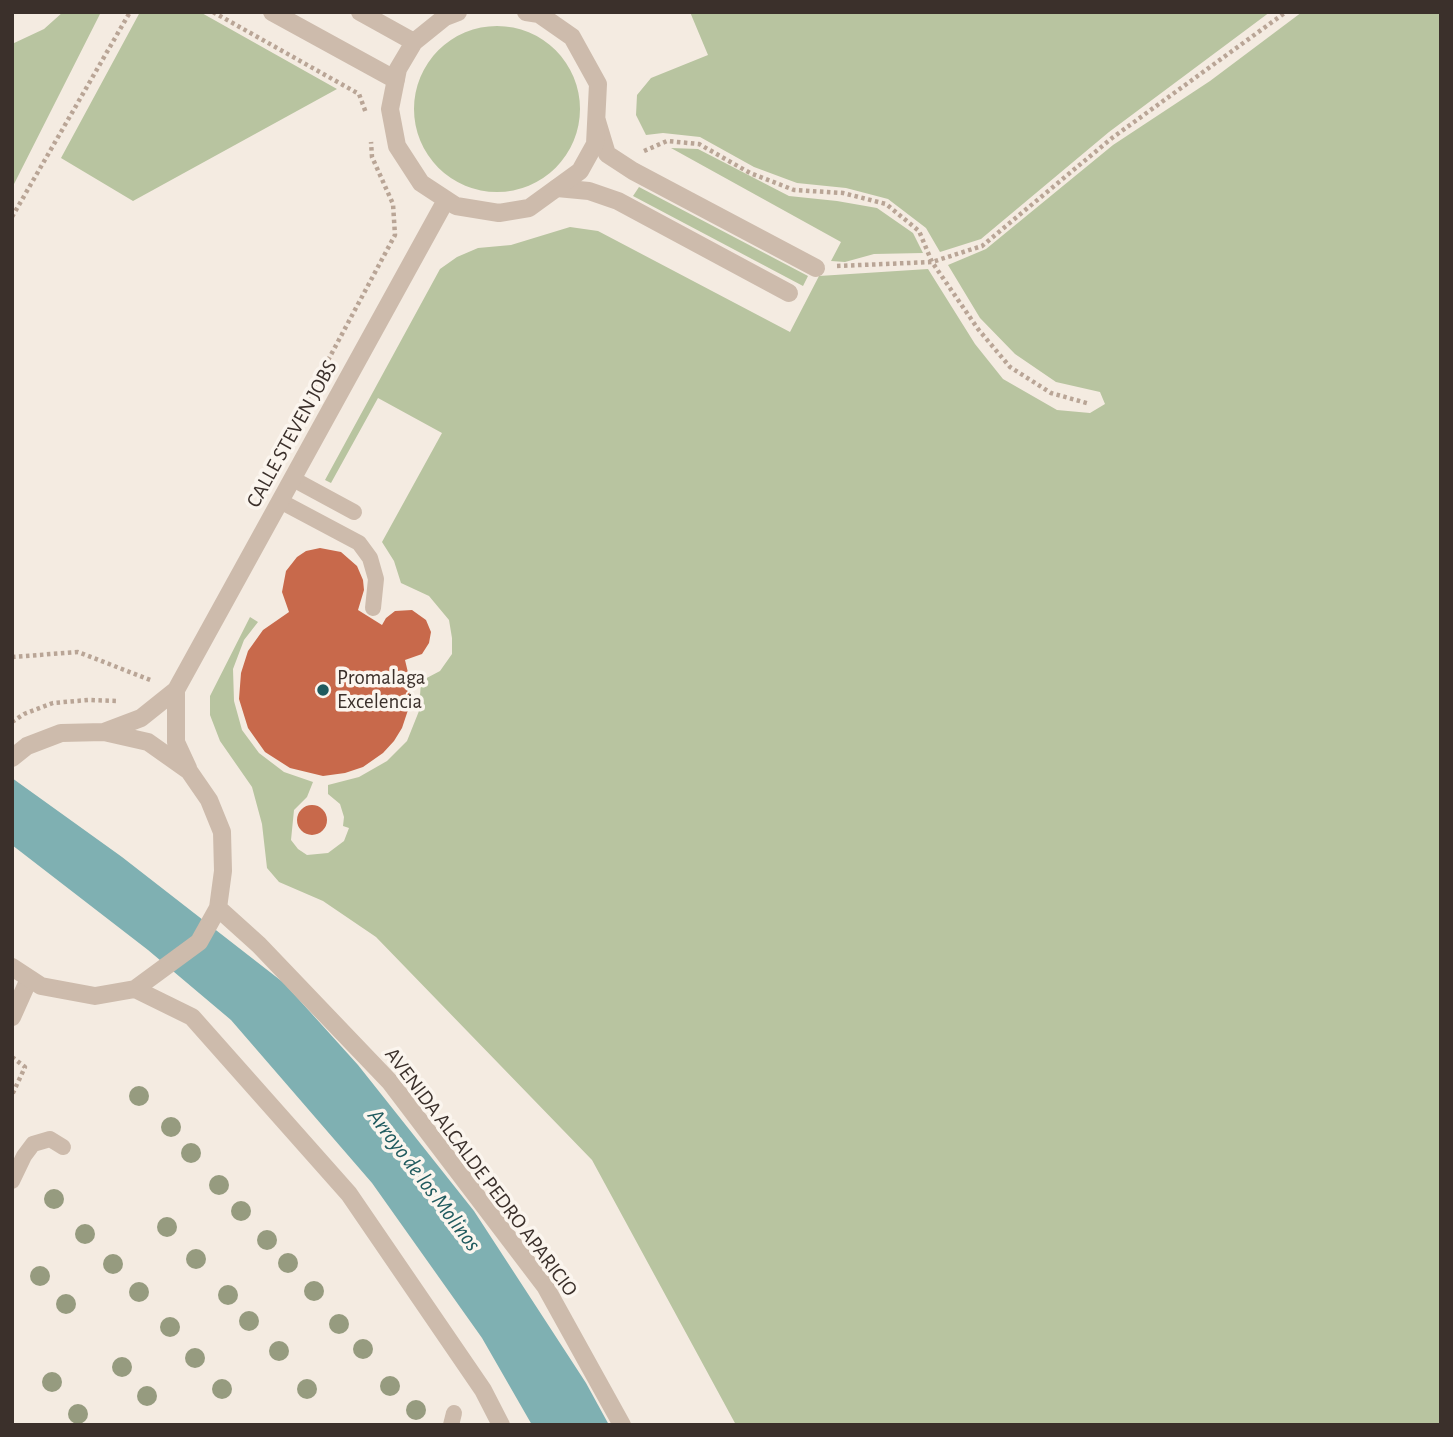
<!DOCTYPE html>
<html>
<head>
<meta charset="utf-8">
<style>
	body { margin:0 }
	#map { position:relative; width:1453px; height:1437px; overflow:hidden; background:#f4ebe1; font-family:"Alegreya Sans",sans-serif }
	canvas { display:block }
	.frame { position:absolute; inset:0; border:14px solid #3b302b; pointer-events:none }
</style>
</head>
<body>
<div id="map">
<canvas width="1453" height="1437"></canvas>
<div class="frame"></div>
</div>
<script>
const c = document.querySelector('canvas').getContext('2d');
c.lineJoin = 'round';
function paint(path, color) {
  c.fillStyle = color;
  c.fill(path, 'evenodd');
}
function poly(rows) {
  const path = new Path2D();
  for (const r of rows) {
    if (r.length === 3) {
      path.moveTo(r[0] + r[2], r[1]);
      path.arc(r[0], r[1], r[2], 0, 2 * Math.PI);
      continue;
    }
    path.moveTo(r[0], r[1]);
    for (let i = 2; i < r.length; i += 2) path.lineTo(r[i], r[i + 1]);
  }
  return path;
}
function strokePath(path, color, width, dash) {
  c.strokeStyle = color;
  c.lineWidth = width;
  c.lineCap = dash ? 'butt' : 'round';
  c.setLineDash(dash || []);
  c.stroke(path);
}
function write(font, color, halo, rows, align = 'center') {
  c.font = font + ' "Alegreya Sans",sans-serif';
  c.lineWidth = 7;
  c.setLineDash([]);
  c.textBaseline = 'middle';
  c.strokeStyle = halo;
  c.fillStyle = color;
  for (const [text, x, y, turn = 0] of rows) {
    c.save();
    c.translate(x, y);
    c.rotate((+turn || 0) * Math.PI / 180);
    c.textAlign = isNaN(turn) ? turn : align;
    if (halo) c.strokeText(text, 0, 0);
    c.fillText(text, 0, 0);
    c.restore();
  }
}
paint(poly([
	[63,12,101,12,12,188,12,44,44,29],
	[140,12,200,12,337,89,133,201,61,158],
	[690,12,1270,12,1109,132,981,239,940,252,926,228,888,199,846,188,797,183,754,167,700,137,663,133,646,135,636,115,637,95,651,78,708,55],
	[1302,12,1441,12,1441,1425,736,1425,592,1160,376,937,323,901,279,882,267,868,262,824,252,787,220,741,210,715,210,696,250,617,258,622,244,640,233,669,234,701,242,730,259,753,284,772,313,782,307,797,294,810,291,840,298,849,307,855,328,853,344,841,349,828,343,826,344,817,340,804,328,794,328,785,359,777,387,761,407,741,419,711,421,681,440,671,452,654,452,638,449,620,429,596,401,583,394,561,382,542,442,433,378,398,331,483,325,480,440,269,457,257,478,248,511,245,570,227,598,231,790,332,819,276,928,269,975,344,1003,379,1057,410,1090,413,1105,404,1100,392,1056,382,1015,354,980,318,948,265,986,249,1113,145,1210,81],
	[497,109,83],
	[671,148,698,149,789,196,837,201,877,208,913,233,923,253,874,254,845,262,831,261,841,242],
	[639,187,808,276,803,286,633,196]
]), '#b8c4a0');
paint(poly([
	[12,778,122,857,284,983,358,1065,474,1211,586,1383,609,1425,532,1425,482,1338,372,1183,231,1020,148,950,12,845]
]), '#7fb0b2');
paint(poly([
	[320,548,341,552,357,566,363,580,364,590,358,610,382,625,386,618,395,611,412,610,426,620,431,632,429,643,422,654,405,660,410,681,409,707,402,728,394,741,383,753,363,767,345,773,323,776,290,768,265,752,248,728,239,699,241,673,248,651,263,630,289,612,282,592,286,571,297,557,306,551],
	[312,820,15]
]), '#c8694b');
strokePath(poly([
	[213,12,359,94,366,113],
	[644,151,667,141,699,144,750,173,794,190,843,193,886,204,919,231,932,262,978,329,1010,367,1051,393,1090,404],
	[12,217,130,12],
	[837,266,932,262,982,246,1112,138,1286,12],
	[295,422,395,235,393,204,372,157,371,142],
	[12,657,78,652,153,681],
	[12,722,24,714,53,703,88,700,119,701],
	[12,1057,25,1067,12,1095]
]), '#b9a596', 4.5, [3.5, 3.5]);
strokePath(poly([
	[293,479,354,512],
	[280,501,359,543,370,558,376,579,373,608],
	[12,1181,24,1156,33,1144,50,1139,63,1147],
	[451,1425,454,1413]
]), '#cdbbac', 16);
strokePath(poly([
	[597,121,607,154,633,171,816,268],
	[557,188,589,191,618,201,789,293],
	[12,1017,29,979]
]), '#cdbbac', 18);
strokePath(poly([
	[272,12,396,80],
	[360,12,414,42],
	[458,12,445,17,414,42,398,69,390,109,397,146,421,183,456,206,499,213,529,208,580,171,595,144,598,84,572,37,539,14,526,12],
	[176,690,176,742,188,768],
	[104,732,141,718,176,690,446,200],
	[12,758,27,746,61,733,104,732,148,742,189,771,209,800,222,832,223,871,218,908,199,942,135,989,95,996,41,986,12,967],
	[218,908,259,945,390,1082,545,1286,622,1425],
	[135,989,192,1017,349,1194,483,1390,501,1425]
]), '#cdbbac', 18);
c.fillStyle = '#969b7f';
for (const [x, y] of [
	[139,1096],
	[171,1127],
	[191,1153],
	[219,1185],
	[54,1199],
	[241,1211],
	[167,1227],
	[85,1234],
	[267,1240],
	[196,1259],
	[288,1263],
	[113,1264],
	[40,1276],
	[314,1291],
	[139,1292],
	[228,1295],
	[66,1304],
	[249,1321],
	[339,1324],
	[170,1327],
	[363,1349],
	[279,1351],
	[195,1358],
	[122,1367],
	[52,1382],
	[390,1386],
	[222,1389],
	[307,1389],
	[147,1396],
	[416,1410],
	[78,1414]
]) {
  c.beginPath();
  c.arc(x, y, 10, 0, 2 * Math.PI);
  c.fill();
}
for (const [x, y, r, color] of [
	[323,690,7,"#1f5a5e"]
]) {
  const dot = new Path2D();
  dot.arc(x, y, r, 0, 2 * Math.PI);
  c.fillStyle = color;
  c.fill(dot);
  strokePath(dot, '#fbf5ee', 2.5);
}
write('21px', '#3b302b', '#fbf5ee', [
	["CALLE STEVEN JOBS",292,434,-61],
	["AVENIDA ALCALDE PEDRO APARICIO",481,1172,53]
]);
write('21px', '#3b302b', '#fbf5ee', [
	["Promalaga",337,678],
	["Excelencia",337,702]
], 'left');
write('italic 23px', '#1f5a5e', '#fbf5ee', [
	["Arroyo de los Molinos",424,1180,53]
]);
</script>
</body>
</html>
